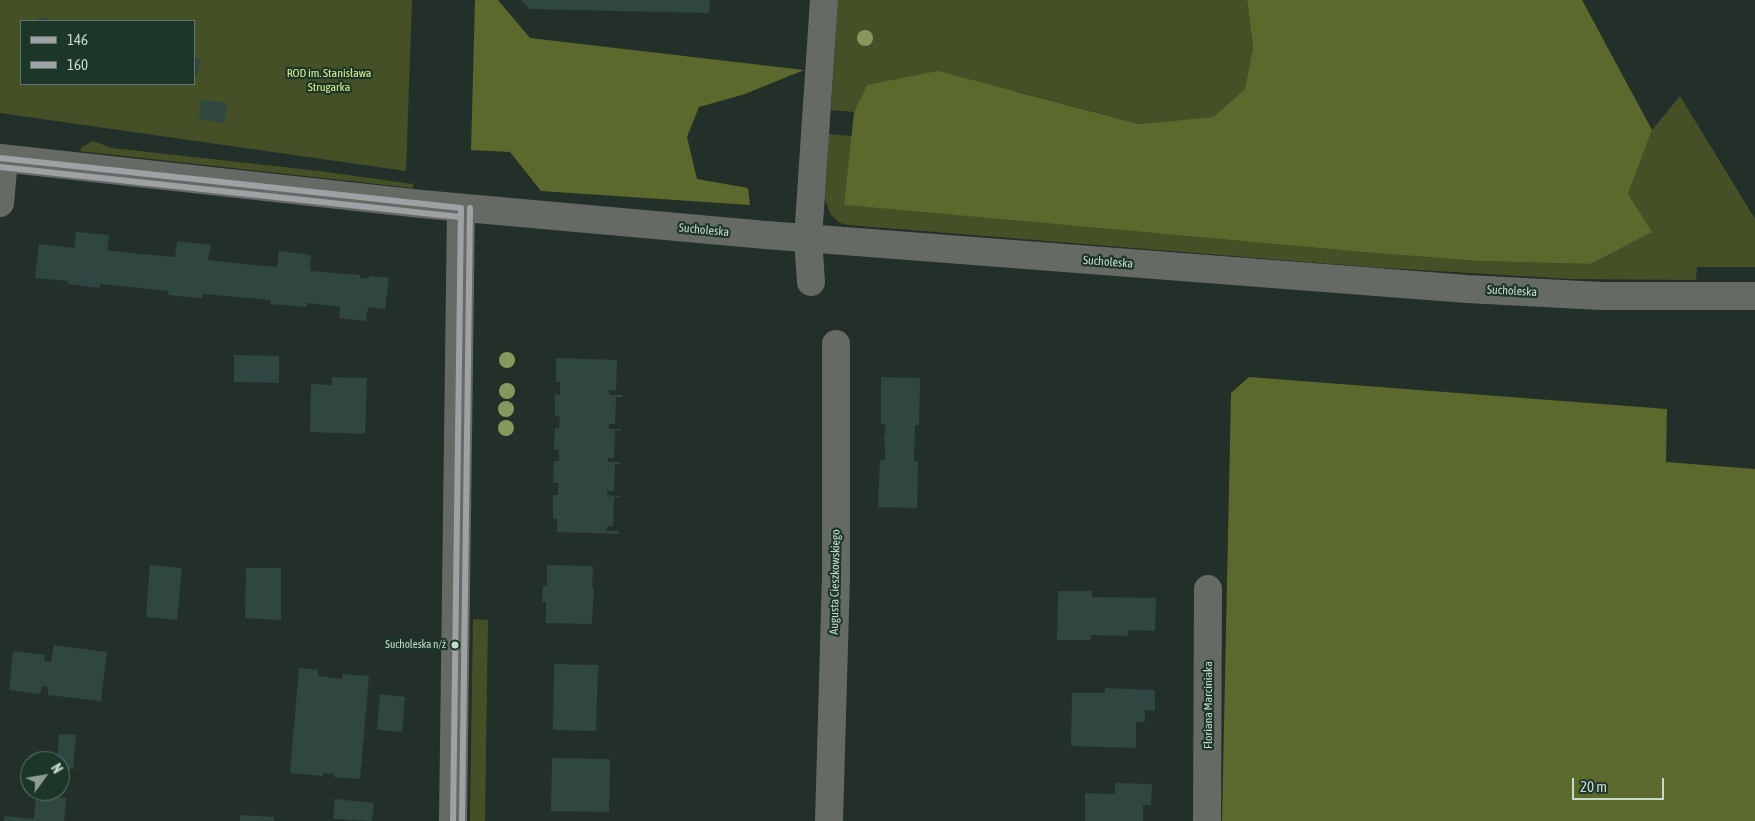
<!DOCTYPE html>
<html>
<head>
<meta charset="utf-8">
<style>
	body { margin:0 }
	#map { position:relative; width:1755px; height:821px; overflow:hidden; background:#223029; font-family:"Asap Condensed",sans-serif }
	canvas { display:block }
	.legend { position:absolute; left:20px; top:20px; width:175px; height:65px; box-sizing:border-box; background:#1c362a; border:1px solid #61776c; margin:0; padding:6px 9px; list-style:none; font-size:15px; color:#c8d8cf }
	.legend li { display:flex; align-items:center; gap:10px; height:25px }
	.legend b { width:25px; border:1px solid #61776c }
	.north { position:absolute; left:20px; top:751px; width:50px; height:50px; box-sizing:border-box; background:#1c362a; border:1px solid #61776c; border-radius:50%; rotate:58deg; font-size:14px; font-weight:700; line-height:20px; text-align:center; color:#c8d8cf }
	.north::after { content:''; display:block; margin:auto; width:18px; height:22px; background:#8e9d95; clip-path:polygon(50% 0,100% 100%,50% 72%,0 100%) }
	.scale { position:absolute; left:1572px; top:778px; width:92px; height:22px; box-sizing:border-box; border:2px solid #c8d8cf; border-top:0; padding-left:6px; font-size:15px; line-height:18px; white-space:nowrap; color:#c8d8cf; -webkit-text-stroke:4px #1c362a; paint-order:stroke }
</style>
</head>
<body>
<div id="map">
<canvas width="1755" height="821"></canvas>
<ul class="legend">
<li><b style="height:6px;background:#9ea2a5"></b>146</li>
<li><b style="height:6px;background:#9ea2a5"></b>160</li>
</ul>
<div class="north">N</div>
<div class="scale">20 m</div>
</div>
<script>
const c = document.querySelector('canvas').getContext('2d');
c.lineJoin = 'round';
function paint(path, color) {
  c.fillStyle = color;
  c.fill(path, 'evenodd');
}
function poly(rows) {
  const path = new Path2D();
  for (const r of rows) {
    path.moveTo(r[0], r[1]);
    for (let i = 2; i < r.length; i += 2) path.lineTo(r[i], r[i + 1]);
  }
  return path;
}
function strokePath(path, color, width, dash) {
  c.strokeStyle = color;
  c.lineWidth = width;
  c.lineCap = dash ? 'butt' : 'round';
  c.setLineDash(dash || []);
  c.stroke(path);
}
function write(font, color, halo, rows, align = 'center') {
  c.font = font + ' "Asap Condensed",sans-serif';
  c.lineWidth = 4.5;
  c.setLineDash([]);
  c.textBaseline = 'middle';
  c.strokeStyle = halo;
  c.fillStyle = color;
  for (const [text, x, y, turn = 0] of rows) {
    c.save();
    c.translate(x, y);
    c.rotate((+turn || 0) * Math.PI / 180);
    c.textAlign = isNaN(turn) ? turn : align;
    if (halo) c.strokeText(text, 0, 0);
    c.fillText(text, 0, 0);
    c.restore();
  }
}
paint(poly([
	[0,0,412,0,406,171,0,113],
	[21,21,194,21,194,84,21,84],
	[838,0,1247,0,1253,47,1245,89,1213,117,1139,124,1016,91,867,85,854,112,831,110],
	[1680,96,1755,219,1755,267,1697,267,1696,280,1571,279,1370,267,848,225,840,223,831,215,825,200,829,134,852,136,844,205,1362,252,1478,261,1590,264,1628,194,1652,130],
	[93,141,112,148,319,171,413,184,413,188,80,151,82,147],
	[473,619,488,620,485,821,470,821]
]), '#465027');
paint(poly([
	[475,0,498,0,530,38,804,70,745,94,699,107,687,137,697,179,748,188,750,205,541,191,510,152,471,150],
	[1247,0,1582,0,1652,130,1628,194,1652,232,1590,264,1478,261,1362,252,844,205,854,112,867,85,938,71,1139,124,1213,117,1245,89,1253,47],
	[1249,377,1667,409,1666,462,1755,469,1755,821,1222,821,1231,393]
]), '#5c692c');
paint(poly([
	[521,0,710,0,709,13,530,9],
	[37,18,51,19,51,21,36,21],
	[194,58,200,59,198,75,194,74],
	[201,100,227,103,225,123,199,119],
	[76,232,109,235,107,250,140,254,175,257,177,241,211,245,208,260,243,264,277,267,279,251,311,255,310,271,360,275,360,278,369,279,369,276,389,278,385,309,368,307,366,321,339,318,340,307,307,303,307,307,271,304,271,300,203,294,202,298,187,297,168,295,169,291,100,284,100,288,67,284,68,281,35,278,39,244,74,248],
	[234,355,279,356,279,383,234,382],
	[556,358,617,360,616,390,609,390,609,395,622,395,622,397,616,397,615,424,609,424,609,429,621,429,621,431,615,430,614,458,608,458,608,462,621,462,620,464,615,464,614,491,607,491,607,495,620,496,620,497,614,497,613,526,607,526,607,531,619,531,619,534,557,532,557,519,553,518,553,495,558,495,558,483,553,483,554,461,559,461,559,450,554,449,555,428,559,428,560,416,555,416,555,394,560,395,560,382,556,382],
	[332,377,367,378,365,434,310,432,311,384,332,385],
	[881,377,920,378,919,425,915,425,914,461,918,461,917,508,878,507,880,460,885,460,885,443,884,441,886,424,881,424],
	[150,565,182,568,177,620,146,617],
	[547,565,593,566,592,587,594,587,592,624,546,623,546,602,542,602,543,586,547,586],
	[246,568,281,568,281,620,245,618],
	[1058,591,1092,591,1092,597,1156,598,1155,631,1129,630,1128,636,1091,635,1091,640,1057,640],
	[54,645,107,652,101,701,48,695,48,687,42,686,40,694,9,690,13,651,45,655,44,661,51,662],
	[554,664,598,665,596,731,553,730],
	[299,668,318,670,318,676,342,679,343,674,369,676,360,779,334,777,334,774,323,773,323,776,290,773],
	[1105,688,1155,690,1155,711,1145,710,1145,722,1136,722,1136,748,1071,746,1072,693,1105,693],
	[380,694,405,697,402,732,377,730],
	[59,734,76,735,73,769,60,768,60,761,57,761],
	[552,758,610,759,609,812,551,811],
	[1115,783,1152,784,1151,805,1143,805,1143,821,1085,821,1085,793,1115,794],
	[36,795,66,798,64,821,4,821,4,816,34,819],
	[335,799,374,803,372,821,333,819],
	[240,815,274,817,274,821,240,821]
]), '#304741');
strokePath(poly([
	[0,158,421,204,766,235,1467,289,1601,296,1755,296],
	[0,203,4,159],
	[811,282,808,239,824,0],
	[453,821,461,208],
	[829,821,836,576,836,344],
	[1207,821,1208,589]
]), '#656a65', 28);
strokePath(poly([
	[0,158,461,208],
	[453,821,461,208]
]), '#9ea2a5', 6);
strokePath(poly([
	[0,167,460,217],
	[462,821,470,208]
]), '#9ea2a5', 6);
c.fillStyle = '#87985f';
for (const [x, y] of [
	[865,38],
	[507,360],
	[507,391],
	[506,409],
	[506,428]
]) {
  c.beginPath();
  c.arc(x, y, 8, 0, 2 * Math.PI);
  c.fill();
}
for (const [x, y, r, color] of [
	[455,645,4.5,"#c8d8cf"]
]) {
  const dot = new Path2D();
  dot.arc(x, y, r, 0, 2 * Math.PI);
  c.fillStyle = color;
  c.fill(dot);
  strokePath(dot, '#1c362a', 2);
}
write('11px', '#c8d8cf', '#1c362a', [
	["Sucholeska n/ż",446,645]
], 'right');
write('12px', '#d9ee8b', '#1c362a', [
	["ROD im. Stanisława",329,73],
	["Strugarka",329,87]
]);
write('12px', '#c8d8cf', '#1c362a', [
	["Sucholeska",704,230,5],
	["Sucholeska",1108,262,4],
	["Sucholeska",1512,291,3],
	["Augusta Cieszkowskiego",835,582,-89],
	["Floriana Marciniaka",1208,705,-90]
]);
</script>
</body>
</html>
